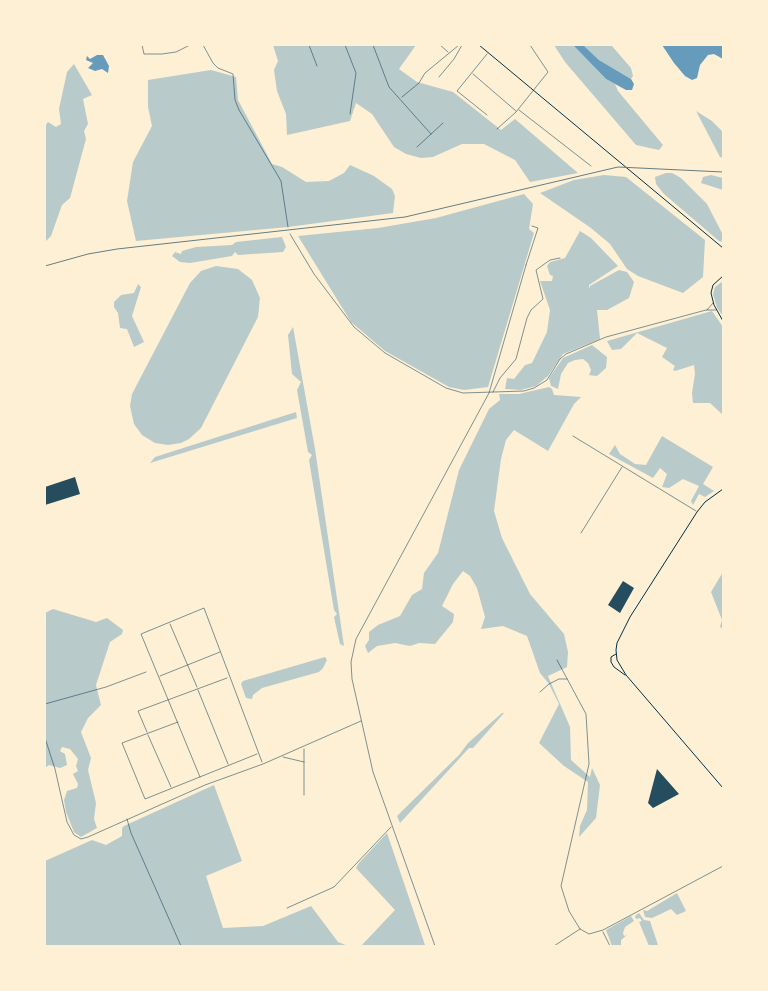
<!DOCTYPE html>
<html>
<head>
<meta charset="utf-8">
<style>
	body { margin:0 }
	#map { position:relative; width:768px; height:991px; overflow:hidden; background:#fdf0d5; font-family:"Alegreya Sans",sans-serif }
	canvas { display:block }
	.frame { position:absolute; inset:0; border:46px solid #fdf0d5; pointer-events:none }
</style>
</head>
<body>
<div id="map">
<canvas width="768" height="991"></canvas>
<div class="frame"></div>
</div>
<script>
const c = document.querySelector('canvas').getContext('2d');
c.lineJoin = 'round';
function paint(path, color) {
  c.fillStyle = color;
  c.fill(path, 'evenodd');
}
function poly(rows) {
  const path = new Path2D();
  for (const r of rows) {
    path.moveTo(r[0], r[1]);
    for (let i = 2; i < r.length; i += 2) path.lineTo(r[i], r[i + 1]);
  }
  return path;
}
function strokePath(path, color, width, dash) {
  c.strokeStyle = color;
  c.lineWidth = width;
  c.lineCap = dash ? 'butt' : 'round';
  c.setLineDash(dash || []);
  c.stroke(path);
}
paint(poly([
	[273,45,416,45,399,69,417,82,453,92,501,130,515,119,578,173,530,182,515,160,484,144,462,144,433,157,421,158,406,154,394,147,372,114,356,103,350,121,287,135,286,114,277,91,274,70,278,61],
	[554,45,573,45,606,79,615,84,618,91,663,145,659,150,636,145,565,62],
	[583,45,612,46,631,68,633,76,631,79,599,60],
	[74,64,92,95,83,99,88,124,84,131,86,139,70,198,62,205,51,236,45,242,45,126,48,122,56,127,61,124,59,109,67,72],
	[211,70,236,77,238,100,272,164,282,167,306,182,329,181,344,173,350,165,374,176,392,189,395,196,393,213,288,227,136,241,127,201,133,162,152,126,148,107,148,80],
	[696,111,712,121,723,132,723,158,720,157],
	[666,173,672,173,681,178,707,204,723,235,723,242,719,241,664,194,656,184,655,177],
	[604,175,626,177,705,240,703,277,683,293,638,276,627,269,610,244,591,228,540,193,574,180],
	[711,175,723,178,723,190,701,183,703,177],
	[524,194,533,204,529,229,534,233,488,387,464,390,449,387,385,351,351,322,298,236,378,228,436,218],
	[580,231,591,238,618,266,589,285,589,289,590,286,619,270,627,272,634,282,629,298,607,310,597,310,587,305,597,310,600,339,563,354,548,376,536,386,521,390,505,389,507,378,514,379,525,365,532,363,547,332,550,310,540,281,552,281,553,276,550,275,547,266,550,262,565,258],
	[282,237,286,247,283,252,238,255,235,252,232,256,190,263,180,262,172,256,175,252,181,254,182,251,196,247,232,245,236,242],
	[216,266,238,269,252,280,260,298,258,317,201,428,189,439,181,443,168,445,155,443,142,435,134,424,130,406,132,394,190,283,201,271],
	[723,281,723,316,717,308,713,294,715,287],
	[138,284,141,287,132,316,144,342,134,347,127,329,120,328,118,313,114,307,114,302,121,295,134,293],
	[712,311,723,327,723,415,710,403,693,403,692,393,695,374,694,365,675,371,673,370,675,366,662,357,667,348,637,333,621,349,612,350,607,341],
	[293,327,315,449,344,646,340,644,334,617,337,614,334,610,309,460,312,455,308,452,297,390,301,382,292,374,288,335],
	[592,345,607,357,606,368,597,376,589,375,591,370,588,363,583,359,575,360,568,363,561,374,558,389,551,386,549,378,563,358],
	[549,387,552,389,554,395,581,397,574,404,548,451,514,430,506,440,501,459,494,511,502,538,530,594,564,634,568,652,567,667,548,676,570,727,571,760,590,777,592,768,600,785,596,818,579,837,580,826,587,810,588,782,564,766,539,743,559,704,549,684,540,673,527,636,503,626,481,629,485,617,477,588,470,576,463,571,453,584,442,606,454,614,453,622,435,644,419,643,410,646,395,643,377,646,368,653,365,646,369,640,369,632,378,625,400,616,412,595,422,589,424,573,438,553,459,470,489,409,500,400,499,394,519,394],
	[296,412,297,418,150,463,155,457],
	[662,436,713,467,703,484,714,491,705,497,699,494,693,505,691,501,699,486,683,479,669,488,662,487,667,474,660,468,653,478,609,454,615,445,620,454,635,464,646,465],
	[723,572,723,629,720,627,722,620,711,592],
	[53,609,96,622,107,618,123,630,122,634,110,642,96,685,101,705,88,718,81,732,91,758,88,770,96,803,94,819,97,828,81,837,74,832,66,812,64,800,67,791,77,788,78,784,73,774,78,771,76,766,78,759,70,749,62,747,60,751,65,754,67,765,60,768,49,765,45,768,45,613],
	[325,657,327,660,323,668,319,672,262,688,253,695,252,699,246,698,241,684,243,681],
	[502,713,504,713,473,748,469,748,400,823,397,816,459,755,468,743],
	[214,785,242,861,206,876,223,928,263,926,311,906,338,942,348,946,45,946,45,861,92,840,106,845,122,836,122,828,124,826],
	[387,833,425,945,425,946,361,946,395,910,356,868,358,864],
	[677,893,686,911,677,915,671,909,652,918,645,917,643,910,647,911],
	[639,913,644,920,650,921,658,945,649,946,639,922,642,921,640,918,636,919,635,916],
	[631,916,634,921,625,927,623,933,624,936,627,935,621,940,621,946,612,946,606,930]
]), '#b9caca');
paint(poly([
	[573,45,583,45,599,60,631,79,634,84,632,90,626,90,606,79],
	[662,45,723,45,723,59,714,54,708,55,700,65,697,78,692,80,685,76,674,63],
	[97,55,103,55,109,66,108,73,102,69,95,71,88,68,93,63,86,60,87,56,90,59]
]), '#669bbc');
paint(poly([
	[75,477,80,494,45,505,45,487],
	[623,581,634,588,620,613,608,605],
	[657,769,679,794,653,808,648,803]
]), '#264d5e');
strokePath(poly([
	[526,265,538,228,532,226],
	[540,692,549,684,559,679,567,679],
	[283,757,304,762]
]), '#003049', 0.5);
strokePath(poly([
	[142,45,144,54,162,54,176,52,190,45],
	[203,45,213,63,218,68,233,74,235,100,239,110,281,181,288,227],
	[309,45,317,66],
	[345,45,356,73,350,114],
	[373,45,389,87,431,134],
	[440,45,448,52],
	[473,74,516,111],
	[439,77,454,59,462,45],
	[402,97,419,83,425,73,459,45],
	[519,110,591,166],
	[487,115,457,91,487,54],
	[497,129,516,112,548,72,530,45],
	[417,147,443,123],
	[290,234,314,274,354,327,385,353,446,388,463,393,524,391,534,388,547,380,560,359,566,354,606,337,706,310,716,310],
	[707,310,713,303],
	[493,392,500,378,516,359,527,318,531,310,543,299,536,270,550,260,560,258],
	[573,436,696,511],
	[581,533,622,467],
	[170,624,197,687],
	[557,660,586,714,589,764,561,886,569,911,580,929,589,934,603,930,723,866],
	[160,676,220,652],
	[198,690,228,764],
	[45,704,106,687,146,672],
	[178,722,122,743,145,799,257,754],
	[147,732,138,711,227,678],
	[148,735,171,787],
	[45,738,55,769,67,822,74,835,81,839,88,837,205,785,263,764,361,721],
	[304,749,304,795],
	[200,777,141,634,204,608,262,762],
	[127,819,131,833,181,946],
	[287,908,334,887,391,827],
	[603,932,610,946],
	[435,946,373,772,352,679,351,662,356,639,489,393,526,265],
	[554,946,580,929]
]), '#003049', 0.5);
strokePath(poly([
	[479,45,723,248],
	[723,276,713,285,711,293,714,305,723,321],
	[723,489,705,502,697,512,630,617,617,643,616,650,617,660,626,675,723,788],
	[616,654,611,657,611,662,614,667,625,675]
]), '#003049', 1);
strokePath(poly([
	[45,266,88,254,117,249,405,217,618,167,723,172]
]), '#657d81', 1);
</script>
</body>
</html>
